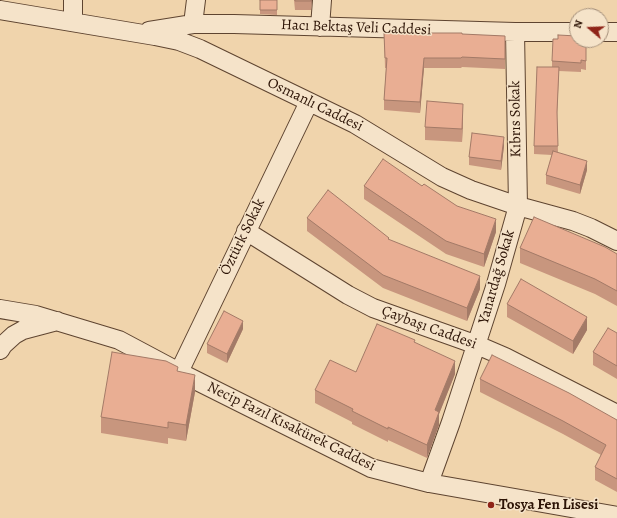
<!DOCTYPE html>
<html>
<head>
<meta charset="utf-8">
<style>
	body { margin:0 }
	#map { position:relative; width:617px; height:518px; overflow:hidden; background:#f0d4ac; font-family:Alegreya,serif }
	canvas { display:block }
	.north { position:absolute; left:569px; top:8px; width:40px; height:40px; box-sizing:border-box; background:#f5e3c9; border:1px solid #a5907b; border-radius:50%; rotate:289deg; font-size:11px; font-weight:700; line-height:16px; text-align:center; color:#2d1406 }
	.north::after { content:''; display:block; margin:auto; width:14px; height:18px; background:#8f2418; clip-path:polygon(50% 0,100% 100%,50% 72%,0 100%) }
</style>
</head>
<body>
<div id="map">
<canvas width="617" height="518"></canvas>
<div class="north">N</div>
</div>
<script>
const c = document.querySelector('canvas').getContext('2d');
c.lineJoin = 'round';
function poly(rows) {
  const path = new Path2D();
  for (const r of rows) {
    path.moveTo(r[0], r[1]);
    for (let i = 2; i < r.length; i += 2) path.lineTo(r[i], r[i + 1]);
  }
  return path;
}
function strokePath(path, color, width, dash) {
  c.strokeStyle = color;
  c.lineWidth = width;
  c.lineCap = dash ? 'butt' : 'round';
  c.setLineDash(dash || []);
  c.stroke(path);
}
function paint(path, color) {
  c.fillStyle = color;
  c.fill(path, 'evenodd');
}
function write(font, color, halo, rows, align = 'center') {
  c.font = font + ' Alegreya,serif';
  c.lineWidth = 3;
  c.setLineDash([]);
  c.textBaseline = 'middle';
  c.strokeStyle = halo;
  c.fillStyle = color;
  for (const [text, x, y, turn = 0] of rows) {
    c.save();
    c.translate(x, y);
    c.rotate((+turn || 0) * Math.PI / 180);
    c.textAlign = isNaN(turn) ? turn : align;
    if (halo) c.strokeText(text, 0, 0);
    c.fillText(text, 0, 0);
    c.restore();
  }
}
const minor = poly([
	[0,10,155,36,179,41,200,49,355,124,442,177,471,190,518,206,573,221,591,228,617,241],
	[73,21,73,0],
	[193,24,196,0],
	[320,27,322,0],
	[149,31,193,24,234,24,515,32,577,32],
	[601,32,617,32],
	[246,231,348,295,373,308,477,345,505,357,617,414],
	[0,309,36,315,119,340,179,372,371,468,429,483,617,516],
	[0,350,3,345,14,335,23,330,57,321],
	[179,372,309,102],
	[429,483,451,422,496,284,518,206,515,32]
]);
strokePath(minor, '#5e4430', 20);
strokePath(minor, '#f5e3c9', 18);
paint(poly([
	[277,0,277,15,260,14,260,10],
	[294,0,312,0,311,10,295,10],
	[384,33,505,36,505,69,462,67,461,68,424,68,420,113,384,110,384,100,386,68,385,68],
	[586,40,586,70,581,69,581,72,559,71,557,118,558,153,587,170,580,194,546,184,546,175,552,155,534,154,534,146,552,67,552,61],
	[463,117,462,142,425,140,425,127],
	[504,146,501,170,469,165,469,157],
	[364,186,422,186,496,232,484,267,446,254,364,199],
	[307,218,389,240,480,289,467,321,383,288,307,231],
	[520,248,617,254,617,306,595,294,520,263],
	[507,304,587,330,573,354,507,317],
	[243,329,227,363,207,353,207,344],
	[617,333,617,379,593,365,593,352],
	[415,343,455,374,439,414,439,425,427,458,388,440,388,442,352,424,352,422,315,403,315,390,356,372],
	[178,372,195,392,186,441,168,438,168,444,101,433,101,417],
	[480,379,617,420,617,492,595,480,595,467,601,455,563,434,480,392]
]), '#c8967e');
paint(poly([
	[311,0,312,0,311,10],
	[424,58,424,68,420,113,420,102],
	[463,104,463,117,462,142,462,129],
	[504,137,504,146,501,170,501,161],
	[587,161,587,170,580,194,580,185],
	[496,219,496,232,484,267,484,254],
	[480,276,480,289,467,321,467,308],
	[587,317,587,330,573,354,573,341],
	[243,321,243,329,227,363,227,354],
	[455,361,455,374,439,414,439,425,427,458,427,445,435,410],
	[195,375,195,392,186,441,186,425]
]), '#a37a67');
const building = poly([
	[260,0,277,0,277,10,260,10,260,0],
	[295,0,311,0,311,1,295,1,295,0],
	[384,33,462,33,462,34,505,36,505,59,462,57,461,58,424,58,420,102,384,100,387,58,385,58,384,33],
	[558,35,577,36,577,40,586,40,586,61,581,60,581,63,552,61,553,39,558,39,558,35],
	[537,67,559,67,557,112,558,146,534,146,537,67],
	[427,101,463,104,462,129,425,127,427,101],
	[472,133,504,137,501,161,469,157,472,133],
	[553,151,587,161,580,185,546,175,553,151],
	[383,159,422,186,424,184,457,206,496,219,484,254,446,241,364,186,383,159],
	[328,190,389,238,388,239,480,276,467,308,383,275,307,218,328,190],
	[534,217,605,247,617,254,617,291,595,279,520,248,534,217],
	[521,279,587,317,573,341,507,304,521,279],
	[224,311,243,321,227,354,207,344,224,311],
	[377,324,415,340,414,342,455,361,435,410,439,412,427,445,388,427,388,429,352,411,353,409,315,390,330,360,356,372,377,324],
	[608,328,617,333,617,366,593,352,608,328],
	[112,352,166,361,178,367,177,371,195,375,186,425,168,422,168,428,101,417,112,352],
	[492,355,569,393,617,420,617,479,595,467,606,445,563,421,480,379,492,355]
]);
paint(building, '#e9ae93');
strokePath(building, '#a37a67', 1);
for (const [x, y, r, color] of [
	[491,505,4,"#8f2418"]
]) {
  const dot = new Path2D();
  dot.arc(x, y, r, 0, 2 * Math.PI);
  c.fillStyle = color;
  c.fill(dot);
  strokePath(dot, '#f5e3c9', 1.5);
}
write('15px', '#2d1406', '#f5e3c9', [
	["Hacı Bektaş Veli Caddesi",356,28,2],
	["Osmanlı Caddesi",315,105,26],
	["Kıbrıs Sokak",516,119,-91],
	["Öztürk Sokak",243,237,-64],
	["Yanardağ Sokak",497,277,-74],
	["Çaybaşı Caddesi",429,328,20],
	["Necip Fazıl Kısakürek Caddesi",291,427,26]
]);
write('bold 15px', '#2d1406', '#f5e3c9', [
	["Tosya Fen Lisesi",499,505]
], 'left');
</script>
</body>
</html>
